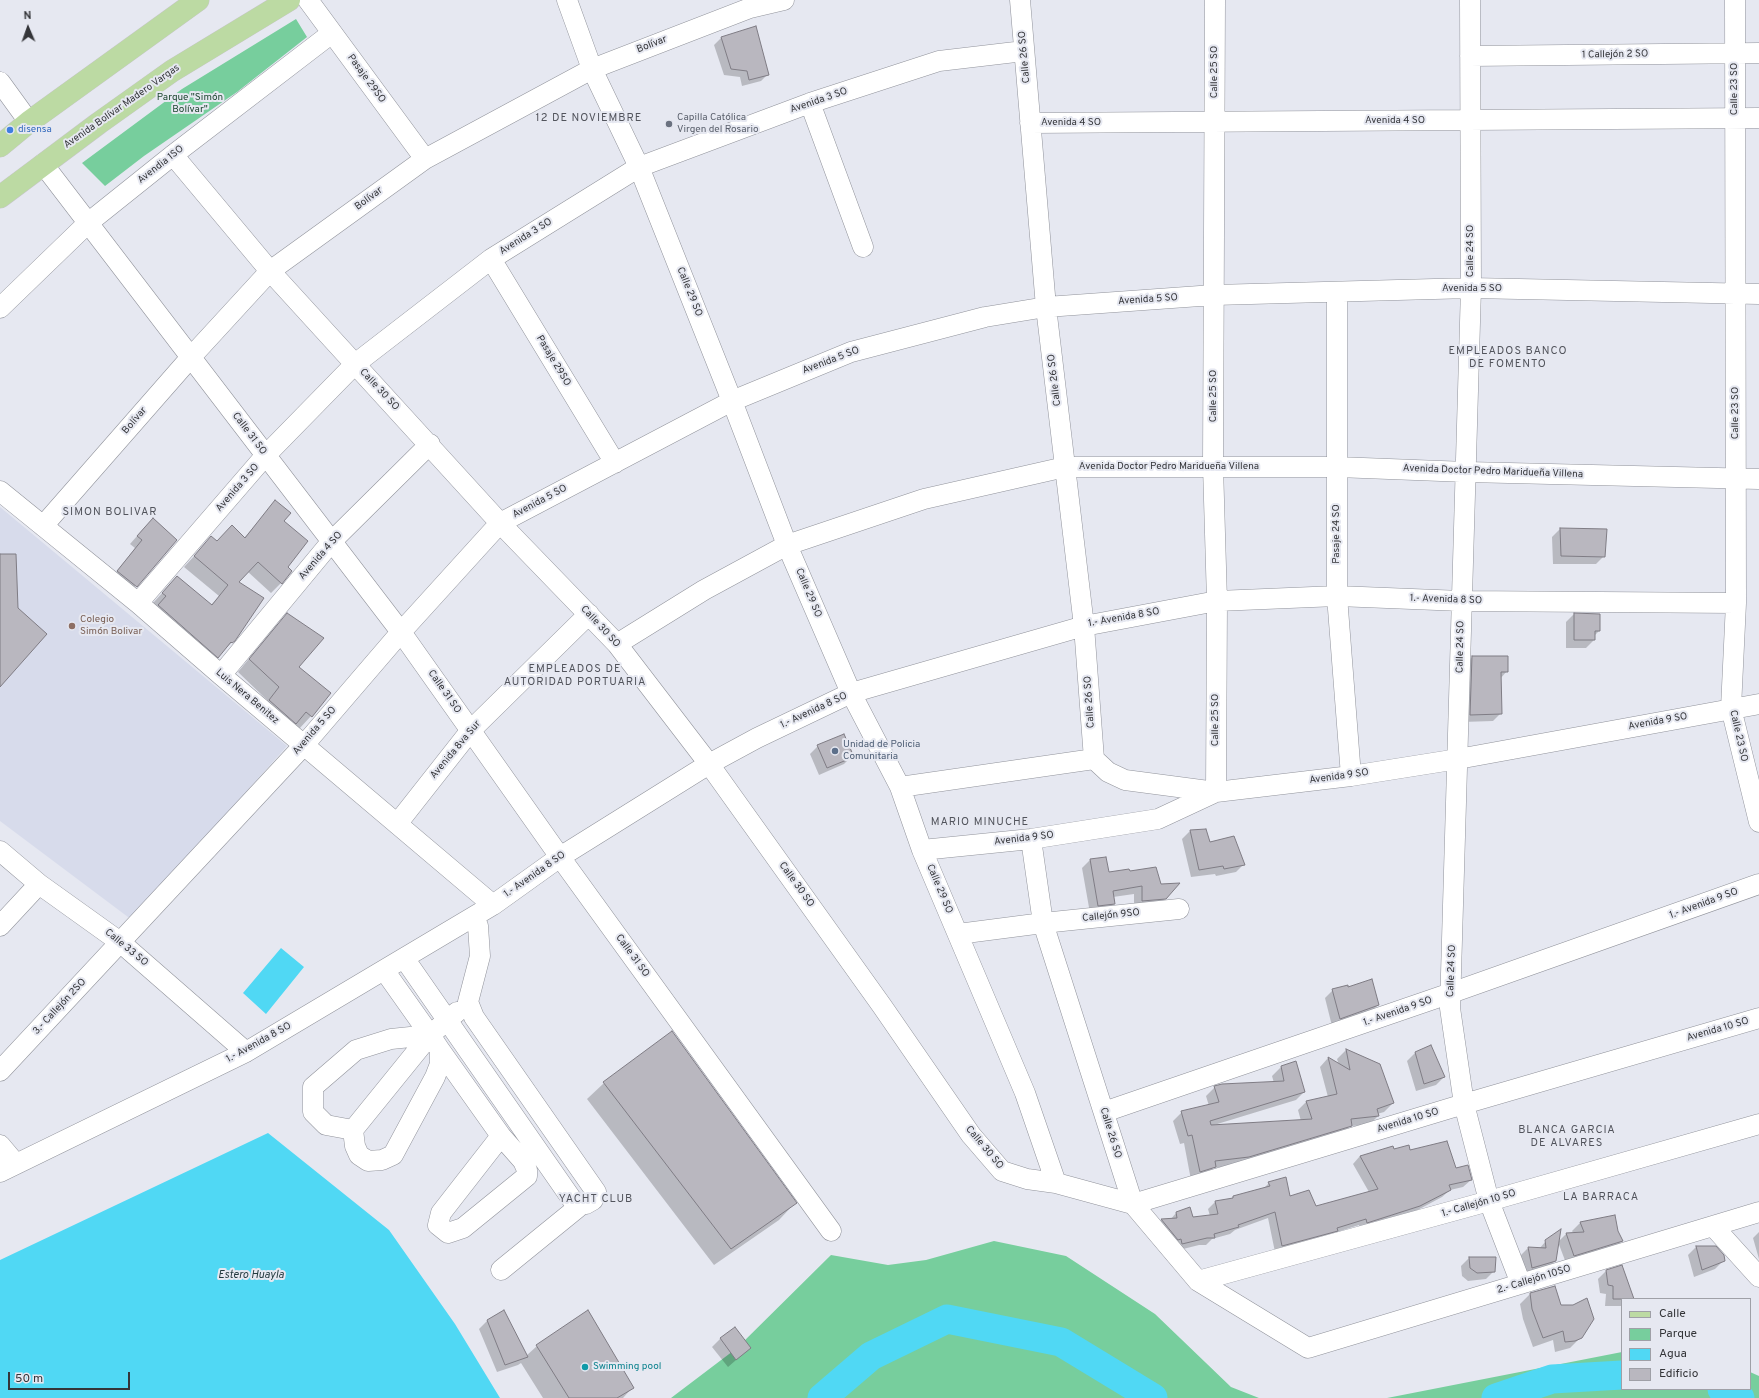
<!DOCTYPE html>
<html>
<head>
<meta charset="utf-8">
<style>
	body { margin:0 }
	#map { position:relative; width:1759px; height:1398px; overflow:hidden; background:#e6e8f1; font-family:Overpass,sans-serif }
	canvas { display:block }
	.legend { position:absolute; left:1621px; top:1298px; width:130px; height:92px; box-sizing:border-box; background:#e6e8f1; border:1px solid #9fa0a7; margin:0; padding:5px 7px; list-style:none; font-size:12px; color:#343539 }
	.legend li { display:flex; align-items:center; gap:8px; height:20px }
	.legend b { width:20px; border:1px solid #9fa0a7 }
	.north { position:absolute; left:8px; top:8px; width:40px; height:40px; -webkit-text-stroke:3px #e6e8f1; paint-order:stroke; rotate:358deg; font-size:11px; font-weight:700; line-height:16px; text-align:center; color:#343539 }
	.north::after { content:''; display:block; margin:auto; width:14px; height:18px; background:#343539; clip-path:polygon(50% 0,100% 100%,50% 72%,0 100%) }
	.scale { position:absolute; left:8px; top:1372px; width:122px; height:18px; box-sizing:border-box; border:2px solid #343539; border-top:0; padding-left:5px; font-size:12px; line-height:14px; white-space:nowrap; color:#343539; -webkit-text-stroke:3px #e6e8f1; paint-order:stroke }
</style>
</head>
<body>
<div id="map">
<canvas width="1759" height="1398"></canvas>
<ul class="legend">
<li><b style="height:5px;background:#bcdaa3"></b>Calle</li>
<li><b style="height:11px;background:#77ce9d"></b>Parque</li>
<li><b style="height:11px;background:#50d8f4"></b>Agua</li>
<li><b style="height:11px;background:#b9b7bf"></b>Edificio</li>
</ul>
<div class="north">N</div>
<div class="scale">50 m</div>
</div>
<script>
const c = document.querySelector('canvas').getContext('2d');
c.lineJoin = 'round';
function paint(path, color) {
  c.fillStyle = color;
  c.fill(path, 'evenodd');
}
function poly(rows) {
  const path = new Path2D();
  for (const r of rows) {
    path.moveTo(r[0], r[1]);
    for (let i = 2; i < r.length; i += 2) path.lineTo(r[i], r[i + 1]);
  }
  return path;
}
function strokePath(path, color, width, dash) {
  c.strokeStyle = color;
  c.lineWidth = width;
  c.lineCap = dash ? 'butt' : 'round';
  c.setLineDash(dash || []);
  c.stroke(path);
}
function write(font, color, halo, rows, align = 'center') {
  c.font = font + ' Overpass,sans-serif';
  c.lineWidth = 4;
  c.setLineDash([]);
  c.textBaseline = 'middle';
  c.strokeStyle = halo;
  c.fillStyle = color;
  for (const [text, x, y, turn = 0] of rows) {
    c.save();
    c.translate(x, y);
    c.rotate((+turn || 0) * Math.PI / 180);
    c.textAlign = isNaN(turn) ? turn : align;
    if (halo) c.strokeText(text, 0, 0);
    c.fillText(text, 0, 0);
    c.restore();
  }
}
paint(poly([
	[0,507,287,746,132,920,0,821]
]), '#d7dbeb');
paint(poly([
	[296,19,307,37,237,92,144,156,105,186,82,163,182,89],
	[994,1241,1066,1256,1155,1314,1231,1387,1259,1398,671,1398,737,1348,831,1255,888,1265,926,1260],
	[1622,1352,1622,1389,1750,1389,1750,1372,1759,1376,1759,1398,1387,1398]
]), '#77ce9d');
paint(poly([
	[281,948,304,967,266,1014,243,993],
	[268,1133,389,1230,455,1324,500,1398,0,1398,0,1260]
]), '#50d8f4');
paint(poly([
	[721,38,768,74,761,81,742,86,740,77,724,75,714,45],
	[275,502,282,521,286,568,281,583,271,593,247,571,238,582,234,640,208,667,153,603,177,577,211,605,219,596,184,567,211,538,216,542,244,538],
	[145,527,176,540,128,594,110,580,135,548,130,544],
	[1560,529,1606,530,1604,556,1596,564,1553,564,1552,537],
	[1574,614,1599,614,1599,631,1594,636,1594,640,1586,648,1566,648,1566,622],
	[287,615,297,668,311,716,299,729,257,713,267,700,238,672,275,627],
	[1472,657,1507,671,1500,679,1501,713,1493,721,1462,722,1464,665],
	[818,746,852,756,844,764,819,775,810,754],
	[1190,831,1209,844,1244,864,1236,872,1216,876,1215,874,1191,877,1182,839],
	[1105,858,1108,873,1129,870,1166,898,1157,906,1134,909,1134,894,1113,897,1114,904,1106,912,1090,913,1082,868,1090,860],
	[1333,990,1378,1005,1370,1013,1332,1026,1325,998],
	[1346,1050,1379,1065,1393,1103,1384,1112,1377,1114,1378,1116,1369,1125,1350,1126,1342,1134,1240,1165,1213,1168,1207,1175,1191,1180,1184,1143,1180,1144,1173,1121,1182,1112,1209,1106,1206,1096,1215,1087,1274,1083,1272,1076,1281,1067,1295,1062,1304,1092,1296,1100,1214,1125,1301,1121,1298,1110,1307,1101,1328,1097,1320,1067,1328,1058,1339,1065,1337,1059],
	[1415,1053,1444,1077,1436,1085,1416,1091,1407,1061],
	[604,1083,795,1203,779,1220,714,1265,587,1099],
	[1393,1150,1410,1151,1455,1170,1471,1180,1463,1187,1450,1190,1442,1197,1412,1213,1360,1229,1359,1225,1275,1252,1268,1218,1235,1230,1230,1234,1212,1239,1206,1245,1199,1245,1175,1251,1154,1227,1161,1220,1170,1220,1176,1213,1193,1218,1210,1216,1208,1209,1215,1202,1231,1200,1233,1197,1263,1189,1269,1183,1289,1197,1315,1207,1369,1192,1353,1164,1360,1156],
	[1614,1217,1617,1232,1622,1241,1614,1249,1566,1263,1558,1242,1566,1234,1574,1234,1572,1231,1580,1223],
	[1759,1232,1759,1259,1753,1238],
	[1546,1241,1555,1261,1547,1269,1524,1276,1520,1256,1528,1248,1539,1249],
	[1696,1247,1723,1261,1715,1269,1694,1277,1688,1255],
	[1469,1258,1495,1258,1494,1271,1486,1279,1468,1281,1462,1276,1461,1266],
	[1606,1271,1632,1299,1622,1299,1622,1306,1605,1306,1606,1294,1600,1293,1598,1279],
	[1530,1294,1560,1306,1581,1337,1570,1348,1555,1352,1553,1340,1533,1347,1523,1319,1520,1304],
	[503,1311,526,1356,537,1346,632,1388,623,1398,543,1398,521,1363,518,1365,497,1372,479,1329,487,1321],
	[735,1329,750,1348,728,1367,712,1347,720,1339]
]), '#0003');
strokePath(poly([
	[1722,1389,1728,1390,1740,1398],
	[822,1398,871,1356,947,1319,1061,1342,1153,1398],
	[1496,1398,1552,1379,1622,1375]
]), '#50d8f4', 29);
const building = poly([
	[756,26,769,75,749,80,747,71,731,69,721,37,756,26],
	[275,500,291,513,284,521,308,541,288,567,292,571,282,584,258,562,239,582,264,598,235,641,232,643,231,642,218,658,158,605,166,596,162,593,177,576,212,605,228,585,194,556,211,536,217,541,232,525,245,538,275,500],
	[153,518,177,540,137,587,117,571,142,540,137,536,153,518],
	[1560,528,1607,529,1605,557,1561,556,1560,528],
	[0,554,16,554,18,608,47,634,0,687,0,554],
	[287,613,324,638,299,667,331,693,312,717,306,712,296,724,269,700,279,687,249,659,287,613],
	[1574,613,1600,614,1600,631,1595,631,1595,640,1574,640,1574,613],
	[1472,656,1508,656,1508,672,1501,672,1502,714,1470,715,1472,656],
	[844,734,854,757,827,768,817,745,844,734],
	[1206,829,1210,842,1234,836,1245,865,1224,869,1223,866,1199,870,1190,830,1206,829],
	[1106,857,1109,872,1129,869,1130,871,1156,867,1161,884,1180,883,1166,899,1142,901,1142,886,1113,891,1115,904,1098,906,1090,859,1106,857],
	[1372,979,1379,1005,1340,1019,1332,989,1348,985,1348,987,1372,979],
	[672,1031,797,1203,731,1249,603,1082,672,1031],
	[1431,1045,1445,1077,1424,1084,1415,1052,1431,1045],
	[1346,1049,1380,1064,1394,1103,1377,1109,1379,1116,1351,1119,1352,1126,1249,1157,1215,1161,1216,1167,1200,1172,1192,1135,1188,1136,1181,1111,1219,1102,1214,1086,1222,1084,1284,1081,1281,1066,1296,1061,1305,1092,1210,1121,1211,1125,1312,1119,1306,1101,1337,1094,1328,1057,1350,1070,1346,1049],
	[1447,1141,1456,1168,1468,1165,1472,1180,1449,1185,1451,1190,1420,1206,1367,1223,1366,1219,1337,1228,1338,1231,1282,1246,1275,1212,1238,1225,1239,1227,1214,1234,1215,1238,1207,1238,1182,1244,1181,1239,1178,1240,1161,1219,1177,1218,1176,1212,1190,1207,1193,1217,1218,1214,1215,1201,1233,1198,1233,1196,1270,1186,1268,1182,1286,1177,1290,1196,1309,1190,1316,1206,1378,1189,1360,1156,1393,1146,1394,1149,1409,1145,1410,1150,1447,1141],
	[1615,1215,1618,1231,1623,1241,1574,1256,1566,1233,1584,1232,1580,1222,1615,1215],
	[1561,1229,1556,1261,1532,1268,1528,1247,1546,1248,1545,1240,1561,1229],
	[1696,1246,1716,1246,1724,1255,1725,1261,1702,1270,1696,1246],
	[1469,1257,1496,1257,1495,1272,1477,1273,1470,1268,1469,1257],
	[1622,1265,1634,1299,1613,1299,1613,1286,1608,1285,1606,1270,1622,1265],
	[1555,1286,1561,1305,1573,1305,1587,1298,1594,1319,1582,1338,1575,1341,1565,1342,1563,1331,1543,1338,1532,1309,1530,1293,1555,1286],
	[504,1310,528,1357,505,1365,487,1320,504,1310],
	[588,1310,634,1388,617,1398,569,1398,536,1345,588,1310],
	[735,1327,751,1348,736,1360,720,1338,735,1327]
]);
paint(building, '#b9b7bf');
strokePath(building, '#7f7c84', 1);
const minor = poly([
	[308,0,425,159],
	[567,0,592,69,639,167,732,401,787,545,851,693,900,787,922,850,1025,1093,1056,1183],
	[1020,0,1046,307,1084,626,1094,759],
	[1470,0,1471,288,1450,1008,1464,1104,1489,1201,1521,1284],
	[1735,0,1736,603,1731,708,1759,822],
	[1470,56,1759,53],
	[0,82,29,122],
	[810,103,863,247],
	[1030,123,1759,118],
	[173,155,270,271,500,523,617,644,709,764,882,1006,971,1135,1002,1171,1027,1179,1056,1183,1133,1204,1464,1104,1759,1018],
	[43,164,401,632,560,857,831,1231],
	[491,259,615,463],
	[1337,292,1337,596,1351,776],
	[0,308,88,223,173,155,332,33],
	[0,491,138,603,221,675,493,905],
	[43,526,191,357,270,271,425,159,592,69,750,8,784,0],
	[138,603,265,456,355,364,491,259,639,167,810,103,939,61,1024,51],
	[617,644,704,590,787,545,924,499,1065,467,1337,467,1467,472,1759,479],
	[221,675,332,541,430,444],
	[900,787,1094,759,1108,772,1125,780,1216,792,1217,601,1213,466,1215,0],
	[397,824,471,730,589,614],
	[1031,839,1043,923,1133,1204,1198,1281,1308,1348,1759,1212],
	[922,850,1031,839,1158,819,1216,792,1351,776,1458,759,1759,704],
	[0,851,39,884,120,942,246,1052],
	[0,926,39,884],
	[958,934,1043,923,1179,909],
	[404,958,573,1201,581,1205,586,1204,593,1200,596,1192,474,1017,468,1002,480,956,478,926,474,917],
	[384,970,430,1035,440,1050,440,1064,435,1077,393,1155,382,1160,368,1161,359,1155,355,1146,353,1130,430,1035,457,1012],
	[440,1050,501,1136,523,1161,527,1170,527,1176,463,1228,448,1233,438,1225,441,1213,501,1136],
	[0,1071,304,745,401,632,500,523,732,401,851,352,985,317,1046,307,1214,295,1471,288,1759,294],
	[1104,1112,1451,993,1759,884],
	[353,1130,326,1125,313,1112,313,1087,356,1050,391,1039,430,1035],
	[0,1145,16,1164],
	[0,1172,246,1052,493,905,560,857,709,764,757,738,851,693,1084,626,1217,601,1337,596,1462,601,1736,603],
	[1713,1226,1759,1277],
	[501,1270,581,1205],
	[1198,1281,1489,1201,1759,1124]
]);
const major = poly([
	[0,146,29,122,198,0],
	[0,197,99,123,172,71,289,0]
]);
strokePath(minor, '#91939b', 21);
strokePath(major, '#c6c6c8', 23);
strokePath(minor, '#fff', 20);
strokePath(major, '#bcdaa3', 22);
for (const [x, y, r, color] of [
	[669,124,4,"#6b7280"],
	[10,130,4,"#3f7fe0"],
	[72,626,4,"#8d6e63"],
	[835,751,4,"#5c6f8a"],
	[585,1367,4,"#0f9aa8"]
]) {
  const dot = new Path2D();
  dot.arc(x, y, r, 0, 2 * Math.PI);
  c.fillStyle = color;
  c.fill(dot);
  strokePath(dot, '#e6e8f1', 1.5);
}
write('10px', '#343539', '#e6e8f1', [
	["Bolívar",652,45,-21],
	["1 Callejón 2 SO",1615,55,-1],
	["Calle 26 SO",1025,57,-95],
	["Calle 25 SO",1215,72,-90],
	["Pasaje 29SO",366,79,54],
	["Calle 23 SO",1735,89,-90],
	["Avenida 3 SO",819,101,-19],
	["Avenida Bolívar Madero Vargas",122,107,-35],
	["Avenida 4 SO",1395,121],
	["Avenida 4 SO",1071,123],
	["Avendia 1SO",161,165,-38],
	["Bolívar",369,199,-36],
	["Avenida 3 SO",526,237,-32],
	["Calle 24 SO",1471,251,-90],
	["Avenida 5 SO",1472,289],
	["Calle 29 SO",689,292,68],
	["Avenida 5 SO",1148,300,-4],
	["Pasaje 29SO",553,361,59],
	["Avenida 5 SO",831,361,-21],
	["Calle 26 SO",1055,380,-97],
	["Calle 30 SO",379,390,47],
	["Calle 25 SO",1214,396,-90],
	["Calle 23 SO",1736,413,-90],
	["Bolívar",135,421,-49],
	["Calle 31 SO",249,434,53],
	["Avenida Doctor Pedro Maridueña Villena",1169,467],
	["Avenida Doctor Pedro Maridueña Villena",1493,472,2],
	["Avenida 3 SO",238,488,-49],
	["Avenida 5 SO",540,502,-28],
	["Pasaje 24 SO",1337,534,-90],
	["Avenida 4 SO",321,556,-49],
	["Calle 29 SO",808,593,67],
	["1.- Avenida 8 SO",1446,600,2],
	["1.- Avenida 8 SO",1124,618,-10],
	["Calle 30 SO",600,627,47],
	["Calle 24 SO",1461,647,-89],
	["Calle 31 SO",444,692,55],
	["Luis Nera Benitez",247,697,40],
	["Calle 26 SO",1090,702,-94],
	["1.- Avenida 8 SO",814,711,-25],
	["Calle 25 SO",1216,720,-90],
	["Avenida 9 SO",1658,722,-10],
	["Avenida 5 SO",315,731,-49],
	["Calle 23 SO",1738,736,77],
	["Avenida 8va Sur",456,750,-50],
	["Avenida 9 SO",1339,777,-8],
	["Avenida 9 SO",1024,839,-7],
	["1.- Avenida 8 SO",535,875,-35],
	["Calle 30 SO",796,885,54],
	["Calle 29 SO",939,889,67],
	["1.- Avenida 9 SO",1704,904,-20],
	["Callejón 9SO",1111,916,-6],
	["Calle 33 SO",126,948,39],
	["Calle 31 SO",632,956,54],
	["Calle 24 SO",1452,971,-88],
	["3.- Callejón 2SO",60,1007,-47],
	["1.- Avenida 9 SO",1398,1012,-19],
	["Avenida 10 SO",1718,1030,-16],
	["1.- Avenida 8 SO",259,1043,-29],
	["Avenida 10 SO",1408,1121,-17],
	["Calle 26 SO",1110,1133,73],
	["Calle 30 SO",984,1148,50],
	["1.- Callejón 10 SO",1479,1204,-16],
	["2.- Callejón 10SO",1534,1280,-17]
]);
write('10px', '#1d4630', '#e6e8f1', [
	["Parque \"Simón",190,98],
	["Bolívar\"",190,110]
]);
write('10px', '#5b616d', '#e6e8f1', [
	["Capilla Católica",677,118],
	["Virgen del Rosario",677,130]
], 'left');
write('10px', '#366cbe', '#e6e8f1', [
	["disensa",18,130]
], 'left');
write('10px', '#785e54', '#e6e8f1', [
	["Colegio",80,620],
	["Simón Bolivar",80,632]
], 'left');
write('10px', '#4e5e75', '#e6e8f1', [
	["Unidad de Policia",843,745],
	["Comunitaria",843,757]
], 'left');
write('10px', '#0d838f', '#e6e8f1', [
	["Swimming pool",593,1367]
], 'left');
c.letterSpacing = '1px';
write('11px', '#52545c', '#e6e8f1', [
	["12 DE NOVIEMBRE",589,119],
	["EMPLEADOS BANCO",1508,352],
	["DE FOMENTO",1508,365],
	["SIMON BOLIVAR",110,513],
	["EMPLEADOS DE",575,670],
	["AUTORIDAD PORTUARIA",575,683],
	["MARIO MINUCHE",980,823],
	["BLANCA GARCIA",1567,1131],
	["DE ALVARES",1567,1144],
	["LA BARRACA",1601,1198],
	["YACHT CLUB",596,1200]
]);
c.letterSpacing = '0px';
write('italic 11px', '#233a3f', '#e6e8f1', [
	["Estero Huayla",251,1276]
]);
</script>
</body>
</html>
